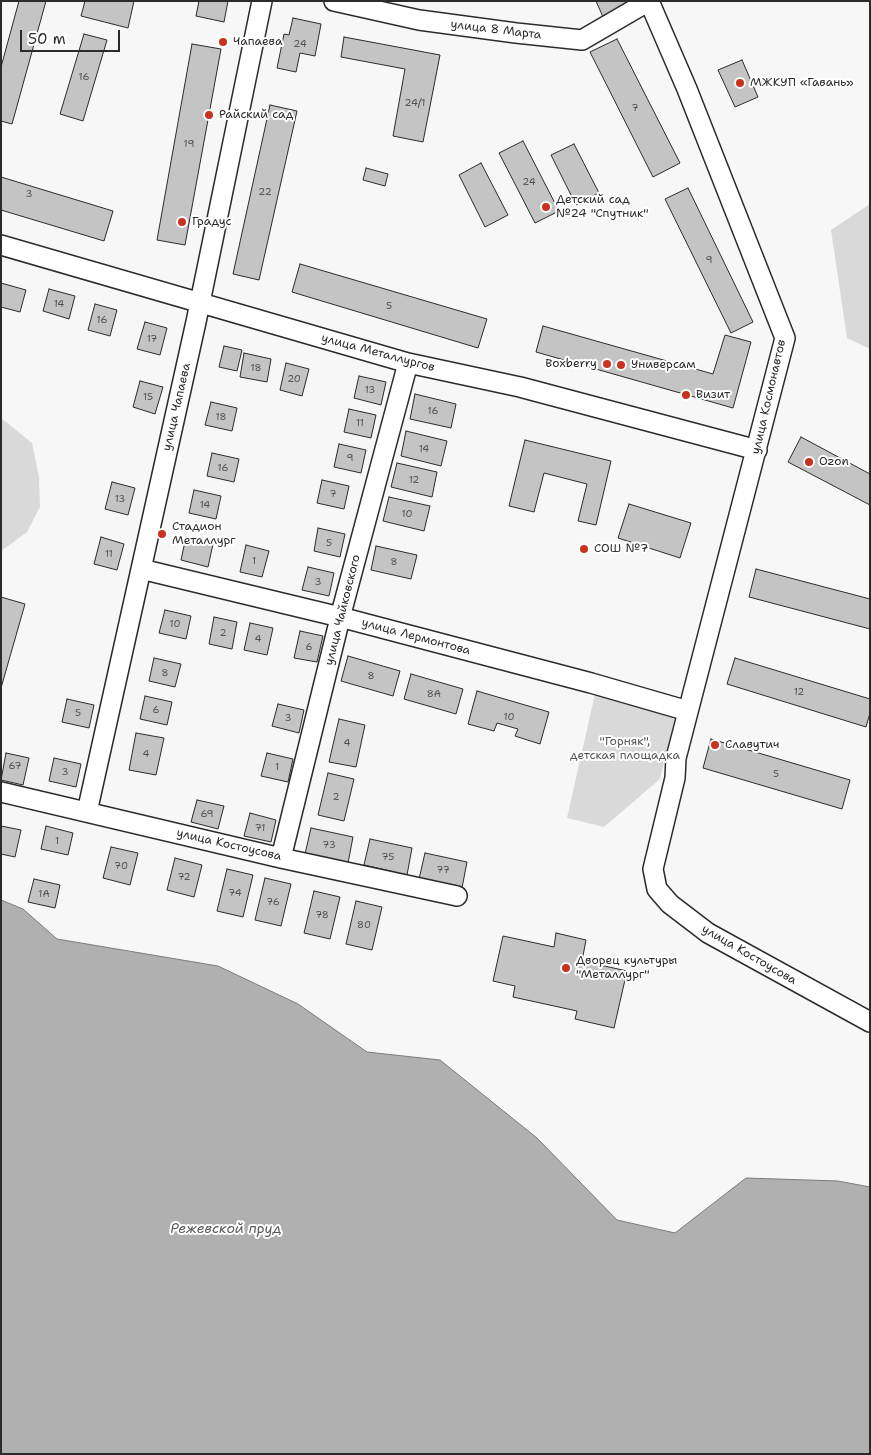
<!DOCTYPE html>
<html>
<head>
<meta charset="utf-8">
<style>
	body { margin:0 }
	#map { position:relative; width:871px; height:1455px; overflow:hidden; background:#f7f7f7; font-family:"Shantell Sans",sans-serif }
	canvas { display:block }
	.frame { position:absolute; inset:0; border:2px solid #2b2b2b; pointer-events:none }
	.scale { position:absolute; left:20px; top:30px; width:100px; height:22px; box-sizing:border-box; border:2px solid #2b2b2b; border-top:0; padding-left:6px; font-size:15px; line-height:18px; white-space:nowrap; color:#2b2b2b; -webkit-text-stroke:4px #fff; paint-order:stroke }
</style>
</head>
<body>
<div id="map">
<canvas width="871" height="1455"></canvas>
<div class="frame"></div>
<div class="scale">50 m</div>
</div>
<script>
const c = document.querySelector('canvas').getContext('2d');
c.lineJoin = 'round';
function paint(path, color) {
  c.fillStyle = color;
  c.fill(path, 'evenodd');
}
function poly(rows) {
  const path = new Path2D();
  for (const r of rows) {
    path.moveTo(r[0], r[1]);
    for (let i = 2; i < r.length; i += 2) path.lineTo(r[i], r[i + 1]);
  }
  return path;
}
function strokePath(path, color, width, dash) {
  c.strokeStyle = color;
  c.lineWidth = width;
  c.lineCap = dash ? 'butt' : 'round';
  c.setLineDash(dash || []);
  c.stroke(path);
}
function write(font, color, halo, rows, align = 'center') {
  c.font = font + ' "Shantell Sans",sans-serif';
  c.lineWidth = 4;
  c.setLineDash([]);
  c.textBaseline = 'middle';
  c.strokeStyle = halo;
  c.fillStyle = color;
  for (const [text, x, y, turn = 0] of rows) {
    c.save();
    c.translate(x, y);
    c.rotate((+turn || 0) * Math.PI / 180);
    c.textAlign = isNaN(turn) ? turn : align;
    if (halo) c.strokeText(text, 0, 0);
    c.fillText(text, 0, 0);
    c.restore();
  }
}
paint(poly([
	[870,204,870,349,847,338,831,230],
	[1,418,32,443,39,477,40,507,27,532,1,551],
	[595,694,676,713,660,779,604,827,567,818]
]), '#d9d9d9');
const water = poly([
	[1,900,23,909,57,939,218,966,298,1004,367,1052,440,1060,537,1138,617,1220,675,1233,746,1178,838,1181,870,1187,870,1454,1,1454,1,900]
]);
paint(water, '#b0b0b0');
strokePath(water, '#7b7b7b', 1);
const building = poly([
	[19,1,46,1,12,124,1,121,1,67,19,1],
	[85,1,134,1,128,28,81,16,85,1],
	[199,1,228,1,224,22,196,16,199,1],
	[596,1,628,1,630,6,603,17,596,1],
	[293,18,321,24,315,56,300,53,296,72,277,68,284,34,289,35,293,18],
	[84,34,107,40,83,121,60,114,84,34],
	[344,37,440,55,423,142,393,136,405,69,341,57,344,37],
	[617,39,680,163,653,177,590,52,617,39],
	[192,44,221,49,185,245,157,240,192,44],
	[742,60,758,97,735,107,718,70,742,60],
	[270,105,297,111,259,280,233,274,270,105],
	[523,141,559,211,535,223,499,153,523,141],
	[574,144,599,193,576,205,551,155,574,144],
	[481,163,508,215,485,227,459,175,481,163],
	[366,168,388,174,385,186,363,180,366,168],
	[1,177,113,211,104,241,1,210,1,177],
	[688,188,753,322,731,333,665,199,688,188],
	[300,264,487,319,478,348,292,292,300,264],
	[1,283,26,290,20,312,1,307,1,283],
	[49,289,75,296,69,319,43,311,49,289],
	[95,304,117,310,110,336,88,330,95,304],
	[145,322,167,328,160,355,137,349,145,322],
	[543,326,713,374,725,335,751,342,733,408,536,352,543,326],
	[224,346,242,350,237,371,219,367,224,346],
	[244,353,271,359,267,382,240,377,244,353],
	[286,363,309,369,302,396,280,390,286,363],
	[359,376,386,382,381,405,354,398,359,376],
	[140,381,163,387,155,414,133,407,140,381],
	[415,394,456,404,451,428,410,419,415,394],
	[211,402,237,408,232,431,205,425,211,402],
	[349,409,376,415,371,438,344,432,349,409],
	[406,431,447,441,441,466,401,456,406,431],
	[801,437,870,474,870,505,788,462,801,437],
	[525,440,611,461,596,525,578,521,587,484,544,473,534,512,509,506,525,440],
	[339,444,366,450,361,473,334,467,339,444],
	[212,453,239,459,234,482,207,476,212,453],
	[397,463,437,472,432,497,391,487,397,463],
	[322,480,349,486,344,509,317,503,322,480],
	[112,482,135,488,128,515,105,509,112,482],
	[194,490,221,496,216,519,189,513,194,490],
	[389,497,430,506,424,531,383,521,389,497],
	[629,504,691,523,680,558,618,538,629,504],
	[318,528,345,534,340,557,314,551,318,528],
	[101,537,124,544,117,570,94,564,101,537],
	[186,537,213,544,208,567,181,560,186,537],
	[246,545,269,551,262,577,240,572,246,545],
	[376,546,417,555,411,579,371,570,376,546],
	[308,567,334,573,329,596,302,590,308,567],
	[756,569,870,599,870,629,749,597,756,569],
	[1,597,25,604,1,688,1,597],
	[165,610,191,616,186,639,159,633,165,610],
	[214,617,237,622,232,649,209,644,214,617],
	[250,623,273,628,267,655,244,650,250,623],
	[300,631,323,636,317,662,294,658,300,631],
	[348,656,400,671,393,696,341,681,348,656],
	[154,658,181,664,175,687,149,681,154,658],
	[735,658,870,699,870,713,866,727,727,684,735,658],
	[411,674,463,689,456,714,404,699,411,674],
	[477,691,549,712,540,744,515,736,518,729,497,723,494,731,468,724,477,691],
	[145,696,172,702,167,725,140,719,145,696],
	[67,699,94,705,89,728,62,722,67,699],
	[278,704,304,710,299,733,272,726,278,704],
	[339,719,365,725,356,767,329,762,339,719],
	[136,733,164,738,156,775,129,770,136,733],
	[711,739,850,780,842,809,703,768,711,739],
	[6,753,29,758,23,785,1,780,6,753],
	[267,753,293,759,288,782,261,776,267,753],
	[54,758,81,764,76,787,49,781,54,758],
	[328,773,354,779,344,821,318,815,328,773],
	[197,800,224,806,218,829,191,822,197,800],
	[250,813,276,820,271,842,244,836,250,813],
	[1,826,21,830,15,857,1,854,1,826],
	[46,826,73,833,68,855,41,849,46,826],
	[311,828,353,837,348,863,305,854,311,828],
	[370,839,412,848,407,875,364,865,370,839],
	[111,847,138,853,130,885,103,878,111,847],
	[425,853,467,862,462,888,419,879,425,853],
	[175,858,202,865,194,897,167,890,175,858],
	[227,869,253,875,243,917,217,911,227,869],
	[265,878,291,884,281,926,255,920,265,878],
	[34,879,60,885,55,908,28,902,34,879],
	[314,891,340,897,330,939,304,933,314,891],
	[356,901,382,907,372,950,346,944,356,901],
	[556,933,586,940,582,961,627,971,614,1028,575,1019,577,1011,513,997,515,986,493,981,503,936,554,947,556,933]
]);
paint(building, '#c4c4c4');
strokePath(building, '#2b2b2b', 1);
const minor = poly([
	[334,1,419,20,516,33,582,40,649,1],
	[649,1,687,89,785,338,676,758,675,778,653,869,657,889,670,904,708,933,870,1022],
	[1,245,408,363,520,387,757,450],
	[141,569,340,617,591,683,688,711],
	[1,792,281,858,457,896],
	[87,812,196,322,262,1],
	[281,858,342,610,408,363]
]);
strokePath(minor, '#2b2b2b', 22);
strokePath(minor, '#fff', 19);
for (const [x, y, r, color] of [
	[223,42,5,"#c8321e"],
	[740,83,5,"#c8321e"],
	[209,115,5,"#c8321e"],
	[546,207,5,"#c8321e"],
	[182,222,5,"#c8321e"],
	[607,364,5,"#c8321e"],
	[621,365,5,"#c8321e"],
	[686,395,5,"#c8321e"],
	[809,462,5,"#c8321e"],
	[162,534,5,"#c8321e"],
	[584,549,5,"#c8321e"],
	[715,745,5,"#c8321e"],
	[566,968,5,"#c8321e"]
]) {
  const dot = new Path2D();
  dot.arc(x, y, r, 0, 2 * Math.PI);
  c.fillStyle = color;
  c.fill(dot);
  strokePath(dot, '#fff', 2);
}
write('10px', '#515151', null, [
	["24",300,44],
	["16",84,77],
	["24/1",415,103],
	["7",635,108],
	["19",189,144],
	["24",529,182],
	["22",265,192],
	["3",29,194],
	["9",709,260],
	["14",59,304],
	["5",389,306],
	["16",102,320],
	["17",152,339],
	["18",256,368],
	["20",294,379],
	["13",370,390],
	["15",148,397],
	["16",433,411],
	["18",221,417],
	["11",360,423],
	["14",424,449],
	["9",350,458],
	["16",223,468],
	["12",414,480],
	["7",333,494],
	["13",120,499],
	["14",205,505],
	["10",407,514],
	["5",329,543],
	["11",109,554],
	["1",254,561],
	["8",394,562],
	["3",318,582],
	["10",175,624],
	["2",223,633],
	["4",258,639],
	["6",309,647],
	["8",165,673],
	["8",371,676],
	["12",799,692],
	["8А",434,694],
	["6",156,710],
	["5",78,713],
	["10",509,717],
	["3",288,718],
	["4",347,743],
	["4",146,754],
	["67",15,766],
	["1",277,767],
	["3",65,772],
	["5",776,774],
	["2",336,797],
	["69",207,814],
	["71",260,828],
	["1",57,841],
	["73",329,845],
	["75",388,857],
	["70",121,866],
	["77",443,870],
	["72",184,877],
	["74",235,893],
	["1А",44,894],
	["76",273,902],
	["78",322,915],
	["80",364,925]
]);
write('12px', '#2b2b2b', '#fff', [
	["улица 8 Марта",496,30,7],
	["улица Металлургов",378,353,15],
	["улица Космонавтов",769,397,-77],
	["улица Чапаева",177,407,-77],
	["улица Чайковского",343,610,-76],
	["улица Лермонтова",416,637,15],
	["улица Костоусова",229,845,13],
	["улица Костоусова",749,955,30]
]);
write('12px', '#2b2b2b', '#fff', [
	["Чапаева",233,42],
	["МЖКУП «Гавань»",750,83],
	["Райский сад",219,115],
	["Детский сад",556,200],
	["№24 \"Спутник\"",556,214],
	["Градус",192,222],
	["Boxberry",597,364,"right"],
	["Универсам",631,365],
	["Визит",696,395],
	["Ozon",819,462],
	["Стадион",172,527],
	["Металлург",172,541],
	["СОШ №7",594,549],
	["Славутич",725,745],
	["Дворец культуры",576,961],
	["\"Металлург\"",576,975]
], 'left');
write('12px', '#565656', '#fff', [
	["\"Горняк\",",625,742],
	["детская площадка",625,756]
]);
write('italic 14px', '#5a5a5a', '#fff', [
	["Режевской пруд",226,1229]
]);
</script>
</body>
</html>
